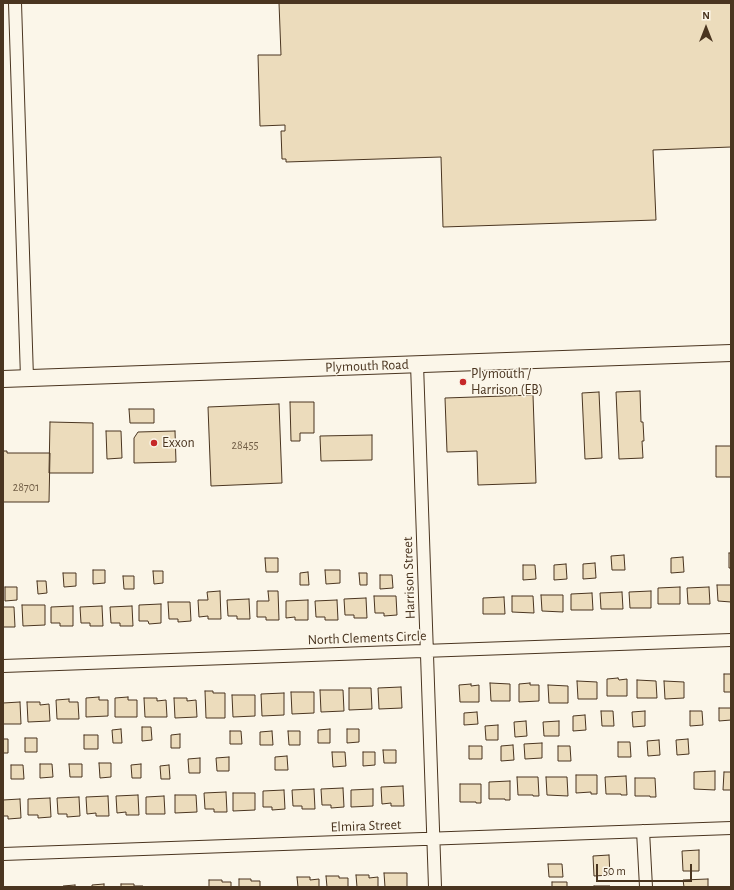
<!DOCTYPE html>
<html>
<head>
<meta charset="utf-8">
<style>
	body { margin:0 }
	#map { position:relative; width:734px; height:890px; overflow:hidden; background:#fbf6e9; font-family:"Alegreya Sans",sans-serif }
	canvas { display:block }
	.frame { position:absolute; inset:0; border:4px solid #4a3520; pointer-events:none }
	.north { position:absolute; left:686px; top:8px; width:40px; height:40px; -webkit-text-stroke:3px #fbf6e9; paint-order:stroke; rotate:0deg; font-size:11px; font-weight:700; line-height:16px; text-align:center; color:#4a3520 }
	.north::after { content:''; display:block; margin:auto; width:14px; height:18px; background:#4a3520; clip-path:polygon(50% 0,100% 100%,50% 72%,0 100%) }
	.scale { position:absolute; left:596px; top:864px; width:96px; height:18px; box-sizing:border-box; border:2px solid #4a3520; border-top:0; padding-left:5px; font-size:12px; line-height:14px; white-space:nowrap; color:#4a3520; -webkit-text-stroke:3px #fbf6e9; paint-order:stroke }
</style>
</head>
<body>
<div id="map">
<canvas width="734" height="890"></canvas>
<div class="frame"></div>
<div class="north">N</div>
<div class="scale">50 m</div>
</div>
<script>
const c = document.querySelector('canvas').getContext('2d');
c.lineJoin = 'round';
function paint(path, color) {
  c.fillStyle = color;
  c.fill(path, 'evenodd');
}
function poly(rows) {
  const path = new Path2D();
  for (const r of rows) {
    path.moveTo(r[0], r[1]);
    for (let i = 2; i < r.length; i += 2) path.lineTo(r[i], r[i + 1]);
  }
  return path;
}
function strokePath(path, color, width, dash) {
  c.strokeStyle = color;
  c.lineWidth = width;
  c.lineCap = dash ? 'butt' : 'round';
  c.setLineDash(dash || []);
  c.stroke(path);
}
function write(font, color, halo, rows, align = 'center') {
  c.font = font + ' "Alegreya Sans",sans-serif';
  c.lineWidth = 3;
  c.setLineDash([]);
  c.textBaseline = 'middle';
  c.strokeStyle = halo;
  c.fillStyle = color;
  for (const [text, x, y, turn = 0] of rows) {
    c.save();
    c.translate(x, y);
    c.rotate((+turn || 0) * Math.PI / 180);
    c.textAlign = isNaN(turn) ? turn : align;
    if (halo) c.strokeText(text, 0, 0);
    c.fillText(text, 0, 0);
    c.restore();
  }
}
const building = poly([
	[279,3,731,3,731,147,653,150,656,220,443,227,441,157,286,162,286,159,282,159,281,131,285,131,285,125,260,126,258,55,281,55,279,3],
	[640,391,641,422,643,422,644,441,642,441,643,458,619,459,616,392,640,391],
	[599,392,602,458,585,459,582,393,599,392],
	[533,395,536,483,478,485,477,451,447,452,445,398,533,395],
	[290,402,314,402,314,433,300,433,300,441,291,441,290,402],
	[279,404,282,483,211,486,208,407,279,404],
	[129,409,154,409,154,423,130,423,129,409],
	[50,422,93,423,93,473,49,473,50,422],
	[106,431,121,431,122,458,107,459,106,431],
	[175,431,176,462,134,463,134,438,138,432,175,431],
	[372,435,372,460,321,461,320,436,372,435],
	[716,446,731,446,731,477,716,477,716,446],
	[3,451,7,451,7,453,50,453,49,502,3,502,3,451],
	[729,553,731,553,731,568,729,568,729,553],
	[624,555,625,570,612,570,611,556,624,555],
	[683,557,684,572,671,573,671,558,683,557],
	[265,558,278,558,278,572,266,572,265,558],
	[595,563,596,578,583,579,583,564,595,563],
	[566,564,567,579,554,580,554,565,566,564],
	[523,565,535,565,536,579,523,580,523,565],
	[93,570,105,570,105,583,93,584,93,570],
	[325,570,340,570,340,583,326,584,325,570],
	[153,571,163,571,163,583,154,584,153,571],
	[308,572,309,585,300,585,300,573,308,572],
	[63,573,76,573,76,586,64,587,63,573],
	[359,573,367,573,367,585,360,585,359,573],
	[380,575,392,575,393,588,380,589,380,575],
	[123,576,134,576,134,589,124,589,123,576],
	[37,581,46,581,47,593,38,594,37,581],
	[717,585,731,585,731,602,718,601,717,585],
	[5,587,17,587,17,600,5,601,5,587],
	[680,587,680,604,658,604,658,588,680,587],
	[709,587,710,604,688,604,687,588,709,587],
	[220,591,221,619,208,619,208,616,199,617,198,600,208,600,207,592,220,591],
	[268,591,278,591,279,620,266,620,266,617,257,617,257,601,269,601,268,591],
	[651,591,651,608,630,608,629,592,651,591],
	[622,592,623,609,601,609,600,593,622,592],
	[592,593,593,610,571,610,571,594,592,593],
	[541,595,563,595,563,612,542,611,541,595],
	[374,596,396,596,397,615,384,616,384,613,375,613,374,596],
	[512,596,533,596,534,613,512,612,512,596],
	[504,597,505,614,483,614,483,598,504,597],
	[366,598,367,618,354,618,354,615,345,615,344,599,366,598],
	[249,599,250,619,237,619,237,616,228,616,227,600,249,599],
	[308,600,308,620,295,620,295,617,286,618,286,601,308,600],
	[337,600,338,620,325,620,325,617,316,617,315,601,337,600],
	[168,602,190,602,191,621,178,622,178,619,169,619,168,602],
	[161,604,161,623,149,624,148,621,139,621,139,605,161,604],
	[22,605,45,605,45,625,23,626,22,605],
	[73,606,73,626,60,626,60,623,51,623,51,607,73,606],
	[102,606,103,626,90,626,90,623,81,623,80,607,102,606],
	[132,606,133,626,120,626,120,623,111,623,110,607,132,606],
	[3,607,14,607,15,627,3,627,3,607],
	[724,674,731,674,731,692,724,692,724,674],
	[618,678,619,680,627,679,627,696,607,696,607,679,618,678],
	[637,680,656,681,657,698,637,698,637,680],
	[577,681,597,682,597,699,578,699,577,681],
	[664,681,684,682,684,698,665,699,664,681],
	[490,683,510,684,510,701,491,701,490,683],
	[530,683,530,685,539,685,539,701,519,702,519,684,530,683],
	[471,684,471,686,479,685,479,702,460,702,459,685,471,684],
	[548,685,568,686,568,703,549,703,548,685],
	[401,687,402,708,379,709,378,688,401,687],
	[349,688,371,688,372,709,349,710,349,688],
	[320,690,343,690,344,711,321,712,320,690],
	[205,691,213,691,213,693,225,693,225,718,206,718,205,691],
	[291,692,314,692,314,713,292,714,291,692],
	[284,693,284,715,262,716,261,694,284,693],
	[232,695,255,695,255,716,233,717,232,695],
	[99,697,99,700,108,700,108,716,86,717,86,698,99,697],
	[128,697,128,700,137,700,137,717,115,717,115,698,128,697],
	[144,698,157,698,157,701,166,700,167,717,145,717,144,698],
	[174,698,187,698,187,701,196,700,197,717,175,718,174,698],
	[69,699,69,702,78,702,79,719,57,719,56,700,69,699],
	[20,702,21,724,3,724,3,703,20,702],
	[27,702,40,702,40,705,49,704,50,721,28,722,27,702],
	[719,708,731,708,731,720,719,721,719,708],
	[601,711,613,711,614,726,602,726,601,711],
	[645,711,645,726,633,727,632,712,645,711],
	[690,711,702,711,703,725,690,726,690,711],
	[477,712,478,724,464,725,464,713,477,712],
	[585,715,586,730,573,731,573,716,585,715],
	[526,721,527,736,515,737,514,722,526,721],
	[559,721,559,736,544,736,543,722,559,721],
	[498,725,498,740,486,740,485,726,498,725],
	[142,727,151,727,152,740,142,741,142,727],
	[121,729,122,743,113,743,112,730,121,729],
	[330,729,330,743,318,743,318,730,330,729],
	[347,729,359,729,359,742,347,743,347,729],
	[230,731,241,731,242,744,230,744,230,731],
	[272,731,273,745,260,745,260,732,272,731],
	[288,731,300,731,300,745,289,745,288,731],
	[180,734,180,748,171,748,171,735,180,734],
	[84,735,98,735,98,749,84,749,84,735],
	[25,738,37,738,37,752,25,752,25,738],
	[3,739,8,739,8,753,3,753,3,739],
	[688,739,689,754,677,755,676,740,688,739],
	[659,740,660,755,648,756,647,741,659,740],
	[618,742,630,742,631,757,618,757,618,742],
	[542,743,542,758,525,759,524,744,542,743],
	[513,745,514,760,501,761,501,746,513,745],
	[469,746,482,746,482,759,469,759,469,746],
	[558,746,570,746,571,761,558,761,558,746],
	[383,750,396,750,396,763,384,763,383,750],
	[332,752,345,752,346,766,333,767,332,752],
	[363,752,375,752,375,765,363,766,363,752],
	[287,756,288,770,275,770,275,757,287,756],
	[229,757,229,771,217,771,216,758,229,757],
	[200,758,200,773,189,773,188,759,200,758],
	[99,763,111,763,111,777,100,778,99,763],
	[40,764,52,764,53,777,40,778,40,764],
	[69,764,82,764,82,777,70,777,69,764],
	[141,764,141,778,132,778,131,765,141,764],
	[11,765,23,765,24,779,11,779,11,765],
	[169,765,170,779,161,779,160,766,169,765],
	[715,771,715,790,694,789,694,772,715,771],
	[724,772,731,772,731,790,723,790,724,772],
	[576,775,597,775,597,794,591,794,591,792,576,793,576,775],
	[626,776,627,795,621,795,621,794,606,794,605,777,626,776],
	[517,777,538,777,539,796,533,796,533,795,518,795,517,777],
	[546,777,567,777,568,796,547,795,546,777],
	[635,778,655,778,656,797,650,797,650,796,635,796,635,778],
	[510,781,510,800,505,800,505,799,489,799,489,782,510,781],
	[460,784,481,784,481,803,476,803,476,802,460,802,460,784],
	[403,786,404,806,391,806,391,803,382,804,381,787,403,786],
	[343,788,344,807,331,808,331,805,322,805,321,789,343,788],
	[314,789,315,809,302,809,302,806,293,806,292,790,314,789],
	[373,789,373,806,351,807,351,790,373,789],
	[284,790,285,809,272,810,272,807,263,807,263,791,284,790],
	[226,792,227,812,214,812,214,809,205,809,204,793,226,792],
	[233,793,255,793,255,810,233,811,233,793],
	[138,795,139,815,126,815,126,812,117,813,116,796,138,795],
	[175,795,196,795,197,812,175,813,175,795],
	[108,796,109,816,96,816,96,813,87,814,86,797,108,796],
	[164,796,165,814,146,814,146,797,164,796],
	[79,797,80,816,67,817,67,814,58,814,57,798,79,797],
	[50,798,51,817,38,818,38,815,28,815,28,799,50,798],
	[20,799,21,818,8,819,8,816,3,816,3,800,20,799],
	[699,850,699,871,683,871,682,851,699,850],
	[609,855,610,875,594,876,593,856,609,855],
	[548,864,562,864,563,877,549,877,548,864],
	[384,873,407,873,407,887,385,887,384,873],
	[356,875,369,875,369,878,378,877,378,887,357,887,356,875],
	[326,876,339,876,339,878,348,878,348,887,327,887,326,876],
	[297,877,310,877,310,880,319,879,319,887,298,887,297,877],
	[239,879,251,879,251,881,260,881,260,887,239,887,239,879],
	[708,879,708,887,684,887,683,880,708,879],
	[209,880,222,880,222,882,231,882,231,887,209,887,209,880],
	[552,882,567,882,567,887,552,887,552,882],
	[104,884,104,887,113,887,92,887,92,885,104,884],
	[121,884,134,884,134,886,143,886,143,887,121,887,121,884],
	[75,885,75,887,63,887,63,886,75,885],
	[594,886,610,886,610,887,594,887,594,886]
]);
paint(building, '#ecdcbc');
strokePath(building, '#4a3520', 1);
const street = poly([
	[15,3,27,378],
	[417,364,435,887],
	[3,666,731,640],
	[643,831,646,887],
	[3,854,731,828]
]);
const secondary = poly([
	[3,379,731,353]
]);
strokePath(street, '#4a3520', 14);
strokePath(secondary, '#4a3520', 18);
strokePath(street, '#fbf6e9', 12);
strokePath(secondary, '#fbf6e9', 16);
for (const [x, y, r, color] of [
	[463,382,4,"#c62828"],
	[154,443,4,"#c62828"]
]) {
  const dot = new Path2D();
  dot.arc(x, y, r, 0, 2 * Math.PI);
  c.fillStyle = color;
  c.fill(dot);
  strokePath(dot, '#fbf6e9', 1.5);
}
write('12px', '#725f47', null, [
	["28455",245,445],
	["28701",26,487]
]);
write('14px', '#4a3520', '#fbf6e9', [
	["Plymouth Road",367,366,-2],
	["Harrison Street",409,578,-92],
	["North Clements Circle",367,638,-2],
	["Elmira Street",366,826,-2]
]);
write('14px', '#4a3520', '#fbf6e9', [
	["Plymouth /",471,374],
	["Harrison (EB)",471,390],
	["Exxon",162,443]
], 'left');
</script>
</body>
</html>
